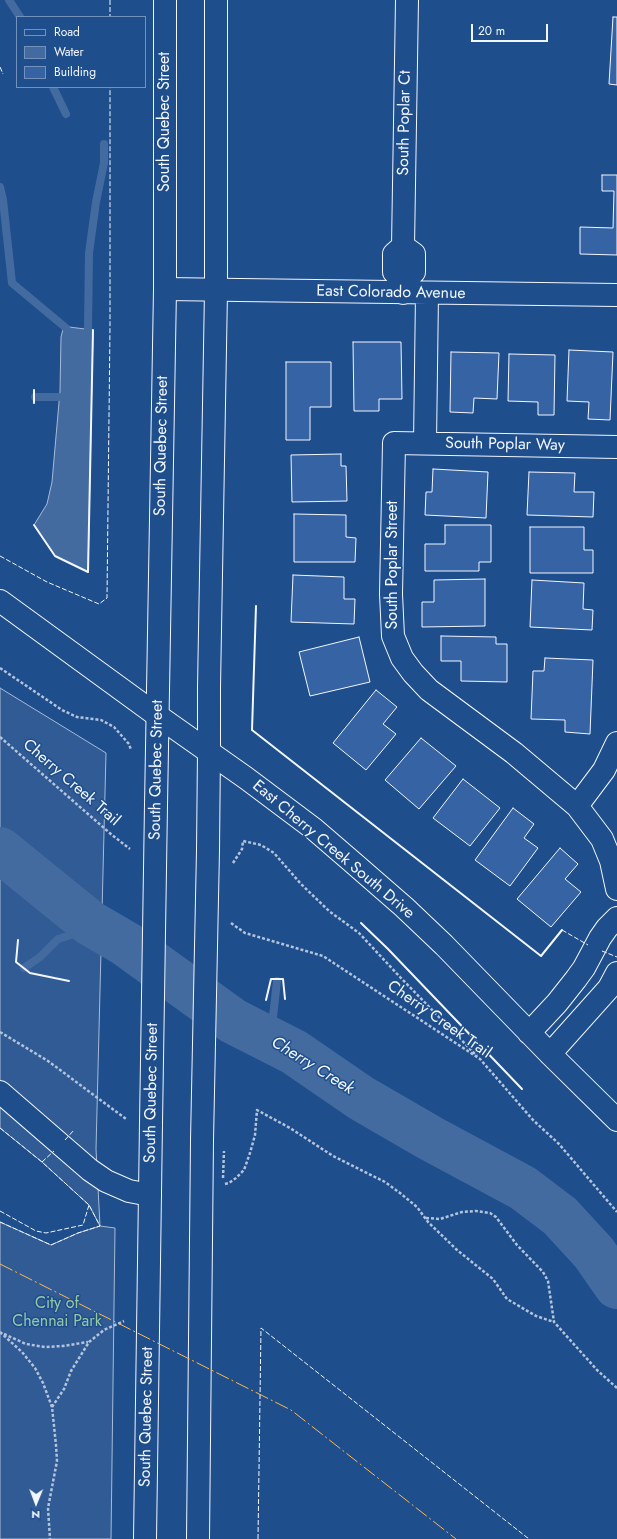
<!DOCTYPE html>
<html>
<head>
<meta charset="utf-8">
<style>
	body { margin:0 }
	#map { position:relative; width:617px; height:1539px; overflow:hidden; background:#1f4e8c; font-family:Jost,sans-serif }
	canvas { display:block }
	.legend { position:absolute; left:16px; top:16px; width:130px; height:72px; box-sizing:border-box; background:#1f4e8c; border:1px solid #7391ba; margin:0; padding:5px 7px; list-style:none; font-size:12px; color:#f2f6ff }
	.legend li { display:flex; align-items:center; gap:8px; height:20px }
	.legend b { width:20px; border:1px solid #7391ba }
	.north { position:absolute; left:16px; top:1483px; width:40px; height:40px; -webkit-text-stroke:3px #1f4e8c; paint-order:stroke; rotate:181deg; font-size:11px; font-weight:700; line-height:16px; text-align:center; color:#f2f6ff }
	.north::after { content:''; display:block; margin:auto; width:14px; height:18px; background:#f2f6ff; clip-path:polygon(50% 0,100% 100%,50% 72%,0 100%) }
	.scale { position:absolute; left:471px; top:24px; width:77px; height:18px; box-sizing:border-box; border:2px solid #f2f6ff; border-top:0; padding-left:5px; font-size:12px; line-height:14px; white-space:nowrap; color:#f2f6ff; -webkit-text-stroke:3px #1f4e8c; paint-order:stroke }
</style>
</head>
<body>
<div id="map">
<canvas width="617" height="1539"></canvas>
<ul class="legend">
<li><b style="height:5px;background:#1f4e8c"></b>Road</li>
<li><b style="height:11px;background:#446ba0"></b>Water</li>
<li><b style="height:11px;background:#3563a3"></b>Building</li>
</ul>
<div class="north">N</div>
<div class="scale">20 m</div>
</div>
<script>
const c = document.querySelector('canvas').getContext('2d');
c.lineJoin = 'round';
function paint(path, color) {
  c.fillStyle = color;
  c.fill(path, 'evenodd');
}
function poly(rows) {
  const path = new Path2D();
  for (const r of rows) {
    path.moveTo(r[0], r[1]);
    for (let i = 2; i < r.length; i += 2) path.lineTo(r[i], r[i + 1]);
  }
  return path;
}
function strokePath(path, color, width, dash) {
  c.strokeStyle = color;
  c.lineWidth = width;
  c.lineCap = dash ? 'butt' : 'round';
  c.setLineDash(dash || []);
  c.stroke(path);
}
function write(font, color, halo, rows, align = 'center') {
  c.font = font + ' Jost,sans-serif';
  c.lineWidth = 3;
  c.setLineDash([]);
  c.textBaseline = 'middle';
  c.strokeStyle = halo;
  c.fillStyle = color;
  for (const [text, x, y, turn = 0] of rows) {
    c.save();
    c.translate(x, y);
    c.rotate((+turn || 0) * Math.PI / 180);
    c.textAlign = isNaN(turn) ? turn : align;
    if (halo) c.strokeText(text, 0, 0);
    c.fillText(text, 0, 0);
    c.restore();
  }
}
const built = poly([
	[0,688,106,753,96,1149,100,1226,115,1228,111,1539,0,1539,0,1222,51,1245,78,1233,100,1226,89,1205,42,1162,0,1128,0,688]
]);
paint(built, '#305b95');
strokePath(built, '#a8bbd7', 1);
const water = poly([
	[69,327,93,330,88,572,55,556,34,525,47,504,52,482,60,391,61,337,63,329,69,327]
]);
paint(water, '#446ba0');
strokePath(water, '#a8bbd7', 1);
strokePath(poly([
	[9,0,20,17],
	[53,87,66,114],
	[0,187,3,200,12,283,66,328],
	[88,329,89,253,96,202,104,163,104,144],
	[35,397,59,397],
	[24,968,40,957,58,939,81,932,109,934],
	[275,1043,273,1029,273,1017,277,981]
]), '#446ba0', 8);
strokePath(poly([
	[0,850,90,923,126,944,233,1021,294,1052,361,1098,430,1138,523,1188,560,1216,594,1253,617,1286]
]), '#446ba0', 46);
const building = poly([
	[613,17,617,17,617,85,609,84,613,17],
	[602,175,617,175,617,255,580,254,580,227,613,228,614,191,602,191,602,175],
	[353,342,401,342,402,399,379,399,379,411,354,411,353,342],
	[569,350,613,352,610,420,588,419,589,402,567,401,569,350],
	[451,352,499,353,497,399,474,398,473,413,450,412,451,352],
	[509,354,555,355,554,415,538,415,538,402,508,401,509,354],
	[286,362,331,362,331,407,310,407,310,440,286,440,286,362],
	[341,454,341,466,346,466,347,501,292,502,291,455,341,454],
	[433,469,488,472,486,518,425,515,426,492,432,492,433,469],
	[529,472,575,473,574,492,594,492,593,517,527,515,529,472],
	[294,514,346,515,346,537,356,538,355,562,294,562,294,514],
	[445,525,491,525,491,562,479,562,479,571,425,571,425,544,445,544,445,525],
	[530,527,584,527,584,550,593,550,593,573,530,573,530,527],
	[293,575,344,577,344,599,355,599,354,624,291,622,293,575],
	[485,579,485,626,422,627,422,602,434,602,434,580,485,579],
	[532,580,584,583,583,609,593,610,592,630,530,627,532,580],
	[441,636,496,637,496,644,507,644,507,682,461,681,461,661,441,661,441,636],
	[359,637,370,682,310,696,299,652,359,637],
	[545,658,593,660,590,734,565,732,565,720,531,719,533,671,544,671,545,658],
	[376,690,397,707,383,724,396,734,366,770,333,743,376,690],
	[421,738,456,766,419,809,385,780,421,738],
	[463,779,500,808,470,846,433,818,463,779],
	[513,808,534,824,524,838,538,848,510,886,475,860,513,808],
	[560,848,578,864,565,879,581,892,551,927,517,899,560,848]
]);
paint(building, '#3563a3');
strokePath(building, '#f2f6ff', 1);
const minor = poly([
	[403,246,407,0],
	[403,246,394,254,394,272,403,280,403,293],
	[403,246,414,254,414,272,403,280],
	[165,289,617,295],
	[425,443,427,294],
	[617,447,394,443,391,594,393,636,402,658,413,673,429,690,514,753,577,806,602,839,611,861,617,889],
	[0,601,158,716,246,778,314,829,350,860,404,907,444,945,550,1054,617,1120],
	[577,806,604,770,617,743],
	[529,1033,557,1003,576,979,584,968,600,938,607,928,617,918],
	[550,1054,609,988,617,973],
	[0,1092,90,1170,106,1181,129,1191,150,1195]
]);
const major = poly([
	[156,805,165,289,165,0],
	[208,850,209,751,209,687,216,291,216,0],
	[145,1539,151,1123],
	[198,1539,202,1140]
]);
strokePath(minor, '#f2f6ff', 24);
strokePath(major, '#f2f6ff', 24);
strokePath(poly([
	[0,668,62,710,77,717,101,720,114,727,129,744,131,750],
	[0,737,112,835,130,849],
	[233,863,242,849,243,841,261,845,274,853,301,884,329,911,359,933,400,977,477,1056],
	[231,923,245,933,323,956,480,1059,533,1120,559,1144,617,1212],
	[0,1032,48,1061,126,1119],
	[225,1184,229,1183,236,1178,244,1170,250,1153,255,1135,257,1110,290,1128,333,1156,385,1182,400,1193,417,1207,428,1222,457,1250,493,1279,507,1299,536,1316,554,1322],
	[426,1218,440,1219,462,1212,476,1211,490,1213,496,1217,517,1245,543,1272,548,1281,554,1322,597,1370,617,1388],
	[0,1332,22,1352,35,1368,43,1383,52,1407,56,1445,57,1461,48,1508,50,1539],
	[4,1334,26,1344,45,1347,63,1346,88,1342],
	[52,1407,64,1389,71,1371,89,1342,104,1330,124,1321]
]), '#b3c4dc', 2.5, [3, 2]);
strokePath(minor, '#1f4e8c', 22);
strokePath(major, '#1f4e8c', 22);
const majorBridge = poly([
	[151,1123,156,805],
	[202,1140,208,850]
]);
strokePath(majorBridge, '#f2f6ff', 24, []);
strokePath(poly([
	[223,1178,224,1151]
]), '#b3c4dc', 2.5, [3, 2]);
strokePath(majorBridge, '#1f4e8c', 22);
strokePath(poly([
	[110,0,110,17],
	[0,67,3,74],
	[0,556,47,582,99,604,107,598,110,326,110,87],
	[562,930,588,945],
	[602,951,617,957],
	[0,1128,42,1162,89,1205,100,1226,78,1233,51,1245,0,1222],
	[65,1140,74,1130],
	[42,1162,54,1151],
	[0,1211,36,1231,46,1233,83,1225,89,1205],
	[258,1539,261,1328,529,1539]
]), '#f2f6ff', 1, [5, 2]);
strokePath(poly([
	[34,390,34,403],
	[34,525,55,556,88,572,93,330],
	[256,606,252,730,541,956,562,930],
	[361,923,388,949,522,1089],
	[18,940,16,962,30,973,69,981],
	[266,1000,271,979,283,979,285,999]
]), '#f2f6ff', 2);
strokePath(poly([
	[0,1264,291,1410,456,1539]
]), '#ffb74d', 1, [14, 3, 2, 3]);
write('16px', '#f2f6ff', '#1f4e8c', [
	["South Quebec Street",165,122,-90],
	["South Poplar Ct",405,123,-89],
	["East Colorado Avenue",391,293,1],
	["South Poplar Way",505,445,1],
	["South Quebec Street",162,446,-89],
	["South Poplar Street",393,565,-90],
	["South Quebec Street",157,770,-89],
	["Cherry Creek Trail",71,783,41],
	["East Cherry Creek South Drive",333,850,40],
	["Cherry Creek Trail",439,1020,35],
	["South Quebec Street",152,1093,-89],
	["South Quebec Street",147,1417,-89]
]);
write('16px', '#97c8a6', '#1f4e8c', [
	["City of",57,1304],
	["Chennai Park",57,1322]
]);
write('italic 17px', '#f2f6ff', '#1f4e8c', [
	["Cherry Creek",312,1066,32]
]);
</script>
</body>
</html>
